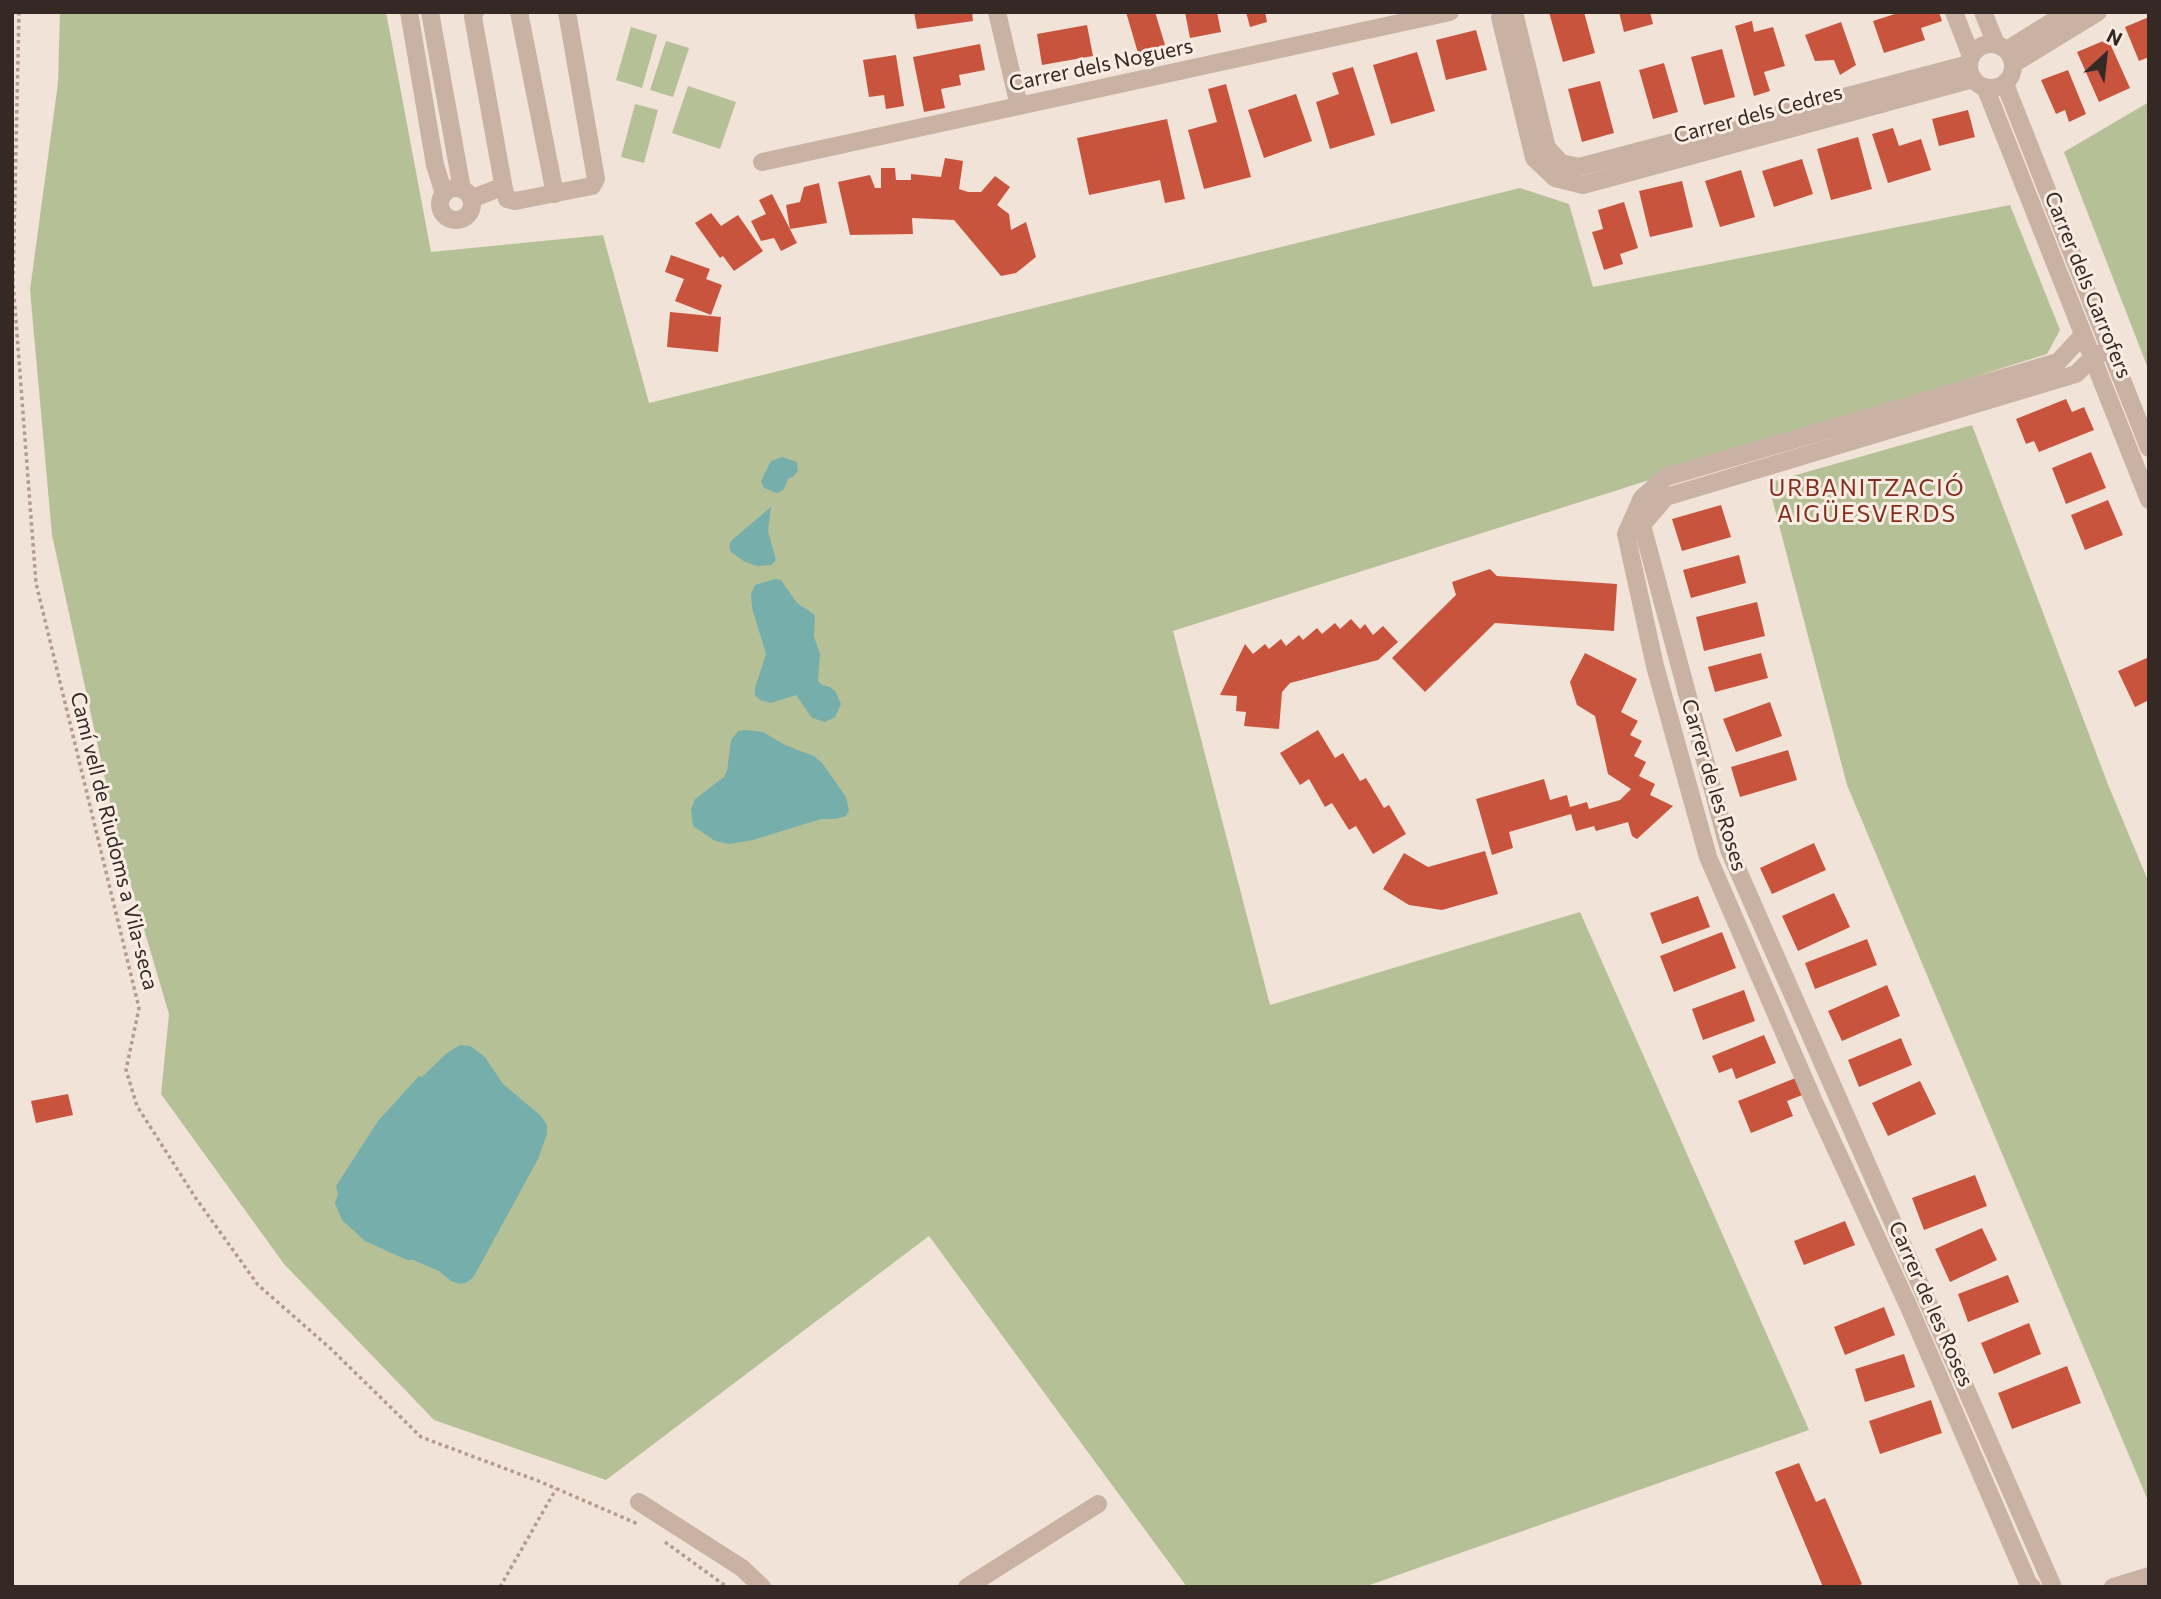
<!DOCTYPE html>
<html>
<head>
<meta charset="utf-8">
<style>
	body { margin:0 }
	#map { position:relative; width:2161px; height:1599px; overflow:hidden; background:#f1e3d7; font-family:Commissioner,sans-serif }
	canvas { display:block }
	.frame { position:absolute; inset:0; border:14px solid #342925; pointer-events:none }
	.north { position:absolute; left:2070px; top:21px; width:70px; height:70px; -webkit-text-stroke:5px #f9ede3; paint-order:stroke; rotate:27deg; font-size:19px; font-weight:700; line-height:28px; text-align:center; color:#342925 }
	.north::after { content:''; display:block; margin:auto; width:24px; height:32px; background:#342925; clip-path:polygon(50% 0,100% 100%,50% 72%,0 100%) }
</style>
</head>
<body>
<div id="map">
<canvas width="2161" height="1599"></canvas>
<div class="frame"></div>
<div class="north">N</div>
</div>
<script>
const c = document.querySelector('canvas').getContext('2d');
c.lineJoin = 'round';
function paint(path, color) {
  c.fillStyle = color;
  c.fill(path, 'evenodd');
}
function poly(rows) {
  const path = new Path2D();
  for (const r of rows) {
    if (r.length === 3) {
      path.moveTo(r[0] + r[2], r[1]);
      path.arc(r[0], r[1], r[2], 0, 2 * Math.PI);
      continue;
    }
    path.moveTo(r[0], r[1]);
    for (let i = 2; i < r.length; i += 2) path.lineTo(r[i], r[i + 1]);
  }
  return path;
}
function strokePath(path, color, width, dash) {
  c.strokeStyle = color;
  c.lineWidth = width;
  c.lineCap = dash ? 'butt' : 'round';
  c.setLineDash(dash || []);
  c.stroke(path);
}
function write(font, color, halo, rows, align = 'center') {
  c.font = font + ' Commissioner,sans-serif';
  c.lineWidth = 6;
  c.setLineDash([]);
  c.textBaseline = 'middle';
  c.strokeStyle = halo;
  c.fillStyle = color;
  for (const [text, x, y, turn = 0] of rows) {
    c.save();
    c.translate(x, y);
    c.rotate((+turn || 0) * Math.PI / 180);
    c.textAlign = isNaN(turn) ? turn : align;
    if (halo) c.strokeText(text, 0, 0);
    c.fillText(text, 0, 0);
    c.restore();
  }
}
paint(poly([
	[60,12,386,12,431,252,603,235,649,403,1520,188,1569,204,1593,287,2010,205,2060,330,2047,354,1173,631,1270,1005,1580,912,1809,1430,1364,1587,1187,1587,929,1236,606,1480,434,1420,284,1264,161,1094,169,1014,120,848,52,535,30,290,58,83],
	[631,27,657,35,642,88,616,80],
	[666,41,689,48,673,97,650,90],
	[688,86,736,102,720,149,672,133],
	[2149,102,2149,371,2064,152],
	[635,104,658,110,644,163,621,157],
	[1972,425,2109,787,2149,883,2149,1503,1847,785,1768,483]
]), '#b6c097');
paint(poly([
	[782,457,797,462,798,471,793,477,789,478,783,490,777,493,764,488,761,481,771,461],
	[771,507,768,531,776,560,771,565,758,566,745,562,731,552,729,546,732,540],
	[775,579,781,580,797,603,815,615,814,637,820,654,818,681,822,685,830,687,835,691,841,704,835,717,825,722,812,718,796,695,771,703,760,700,755,695,755,688,766,654,752,608,751,594,755,585],
	[746,730,763,732,785,745,814,756,823,764,846,797,849,810,846,816,835,819,821,819,753,840,729,844,715,841,693,826,691,809,695,799,724,777,727,771,731,740,738,731],
	[460,1045,470,1046,485,1057,503,1084,541,1116,547,1125,547,1134,538,1159,473,1278,465,1283,460,1284,451,1281,439,1271,413,1260,407,1260,365,1241,342,1220,335,1203,338,1194,336,1186,378,1121,419,1076,422,1077,447,1053]
]), '#76aeac');
paint(poly([
	[914,12,972,12,973,21,917,29],
	[1126,12,1155,12,1165,45,1138,53],
	[1185,12,1217,12,1221,32,1190,38],
	[1246,12,1265,12,1267,22,1250,27],
	[1549,12,1584,12,1595,53,1563,62],
	[1619,12,1650,12,1653,24,1624,32],
	[1901,12,1939,12,1942,21,1921,28,1925,40,1884,53,1873,21],
	[2149,17,2149,57,2139,61,2125,27],
	[1752,21,1754,32,1773,27,1785,66,1764,72,1770,91,1754,96,1735,26],
	[1841,22,1856,65,1840,75,1834,60,1815,61,1805,35],
	[1087,25,1093,56,1042,65,1037,34],
	[1476,30,1487,70,1446,80,1436,40],
	[2108,39,2130,88,2099,102,2077,52],
	[980,44,985,70,959,75,961,85,941,89,945,108,924,112,913,57],
	[1722,49,1735,97,1704,105,1691,57],
	[1417,52,1435,111,1391,124,1373,65],
	[896,55,904,106,886,109,884,95,869,97,863,60],
	[1664,63,1678,112,1653,119,1639,70],
	[1353,67,1375,135,1330,149,1316,102,1339,94,1332,73],
	[2068,70,2086,114,2069,122,2065,110,2056,114,2041,80],
	[1600,81,1614,133,1582,142,1568,89],
	[1226,84,1251,177,1204,189,1188,130,1217,122,1208,89],
	[1296,94,1312,141,1264,158,1248,110],
	[1968,110,1975,137,1939,146,1932,119],
	[1167,119,1185,199,1165,203,1160,180,1089,195,1077,138],
	[1893,128,1899,146,1921,139,1931,170,1888,183,1872,134],
	[1858,137,1872,189,1831,200,1817,149],
	[945,158,963,161,959,189,968,192,981,192,995,176,1010,187,997,205,1009,214,1011,230,1026,222,1036,257,1016,273,1001,276,954,220,912,218,913,234,850,235,838,182,870,175,875,188,881,188,881,168,895,168,896,180,911,180,911,174,941,177],
	[1802,159,1813,194,1774,207,1762,171],
	[1741,170,1755,217,1720,227,1705,181],
	[1682,181,1693,227,1650,237,1639,191],
	[819,183,827,223,790,229,786,205,800,202,804,187],
	[772,194,797,243,781,251,774,238,761,241,751,221,766,214,759,200],
	[1624,202,1638,248,1620,254,1623,264,1604,270,1592,232,1603,229,1598,210],
	[711,213,721,226,738,215,763,251,734,271,723,256,720,258,695,223],
	[671,255,710,269,706,279,722,285,711,315,675,301,684,279,665,272],
	[670,312,721,317,718,352,667,347],
	[2066,399,2072,412,2084,407,2094,430,2039,452,2034,441,2026,444,2016,419],
	[2091,452,2106,488,2066,504,2052,468],
	[2108,500,2123,535,2085,550,2071,515],
	[1721,505,1731,537,1682,551,1672,519],
	[1739,555,1746,583,1691,598,1683,570],
	[1490,569,1497,576,1617,584,1614,631,1495,623,1425,692,1392,658,1456,595,1452,582],
	[1757,602,1765,636,1704,651,1696,617],
	[1351,619,1360,629,1365,624,1373,635,1383,626,1398,642,1378,660,1290,683,1282,692,1279,729,1244,726,1246,712,1236,711,1237,696,1220,695,1245,644,1253,654,1265,644,1269,649,1281,639,1286,646,1299,635,1303,640,1317,628,1322,634,1335,623,1340,629],
	[1585,653,1637,679,1621,712,1638,721,1630,735,1642,741,1634,756,1646,762,1639,776,1655,784,1650,795,1673,806,1637,839,1632,836,1628,822,1596,831,1594,826,1576,831,1571,814,1509,832,1513,848,1492,855,1476,799,1544,779,1550,800,1567,795,1570,807,1587,802,1589,809,1620,800,1631,789,1608,774,1595,716,1577,705,1570,682],
	[1761,653,1768,678,1715,692,1708,667],
	[2149,657,2149,700,2135,707,2118,671],
	[1770,702,1782,736,1736,752,1723,719],
	[1318,730,1335,758,1343,753,1360,781,1366,778,1384,808,1389,805,1406,834,1373,854,1356,826,1349,830,1332,803,1325,807,1309,779,1300,785,1280,753],
	[1788,750,1797,780,1740,797,1731,767],
	[1814,843,1826,870,1772,894,1760,868],
	[1485,851,1498,894,1442,910,1409,905,1383,889,1404,853,1428,867],
	[1834,893,1850,927,1798,951,1782,916],
	[1698,896,1710,927,1662,944,1650,913],
	[1722,932,1736,968,1674,992,1660,956],
	[1867,939,1877,965,1815,989,1805,963],
	[1887,985,1900,1016,1842,1041,1828,1011],
	[1744,990,1755,1021,1703,1040,1692,1009],
	[1764,1035,1776,1063,1736,1079,1732,1068,1719,1073,1712,1056],
	[1901,1038,1912,1065,1859,1087,1848,1060],
	[1798,1077,1805,1094,1787,1101,1793,1116,1751,1133,1738,1101],
	[1920,1081,1936,1114,1888,1136,1872,1103],
	[68,1094,73,1115,36,1123,31,1101],
	[1975,1175,1987,1206,1924,1230,1912,1198],
	[1845,1221,1855,1245,1804,1265,1794,1241],
	[1982,1228,1997,1260,1950,1282,1935,1249],
	[2008,1275,2019,1302,1968,1322,1958,1294],
	[1884,1307,1895,1335,1845,1355,1834,1327],
	[2029,1323,2041,1354,1994,1374,1981,1343],
	[1904,1354,1915,1387,1865,1402,1855,1369],
	[2067,1366,2081,1403,2012,1429,1998,1393],
	[1931,1400,1942,1433,1880,1454,1869,1421],
	[1799,1463,1816,1502,1825,1498,1862,1584,1856,1587,1823,1587,1775,1472]
]), '#c8543e');
strokePath(poly([
	[19,12,13,282,36,583,139,1008,126,1070,137,1106,195,1197,258,1285,330,1348,421,1437,541,1482,638,1524],
	[665,1542,727,1587],
	[500,1587,556,1489]
]), '#b59b8d', 3.5, [3.5, 3.5]);
strokePath(poly([
	[409,12,435,165,444,194],
	[430,12,462,189],
	[475,12,473,17,504,189,507,199,515,201,592,186,596,179,567,12],
	[519,12,555,194],
	[997,12,1019,106],
	[1514,12,1547,148,1561,163,1579,167,1969,64],
	[1954,12,1971,56],
	[1983,12,1996,44],
	[1500,17,1534,158,1555,178,1583,185,1973,79],
	[1991,66,22],
	[2007,50,2068,12],
	[2013,64,2098,12],
	[2005,84,2149,448],
	[1985,87,2149,500],
	[762,162,1450,12],
	[456,204,16],
	[471,199,499,188,504,189],
	[639,1502,742,1568,762,1587],
	[967,1587,1098,1504],
	[2032,1587,2029,1585,1908,1305,1815,1104,1708,857,1655,666,1626,534,1642,498,1666,477,2058,362,2083,335],
	[2053,1587,1729,850,1642,525,1666,497,2076,374,2092,358,2110,349],
	[2113,1587,2149,1576]
]), '#c9b1a3', 18);
write('21px', '#342925', '#f9ede3', [
	["Carrer dels Noguers",1101,65,-12],
	["Carrer dels Cedres",1758,114,-15],
	["Carrer dels Garrofers",2088,285,68],
	["Carrer de les Roses",1714,785,73],
	["Camí vell de Riudoms a Vila-seca",114,841,76],
	["Carrer de les Roses",1931,1304,66]
]);
c.letterSpacing = '2px';
write('23px', '#842d1d', '#f9ede3', [
	["URBANITZACIÓ",1867,488],
	["AIGÜESVERDS",1867,514]
]);
c.letterSpacing = '0px';
</script>
</body>
</html>
